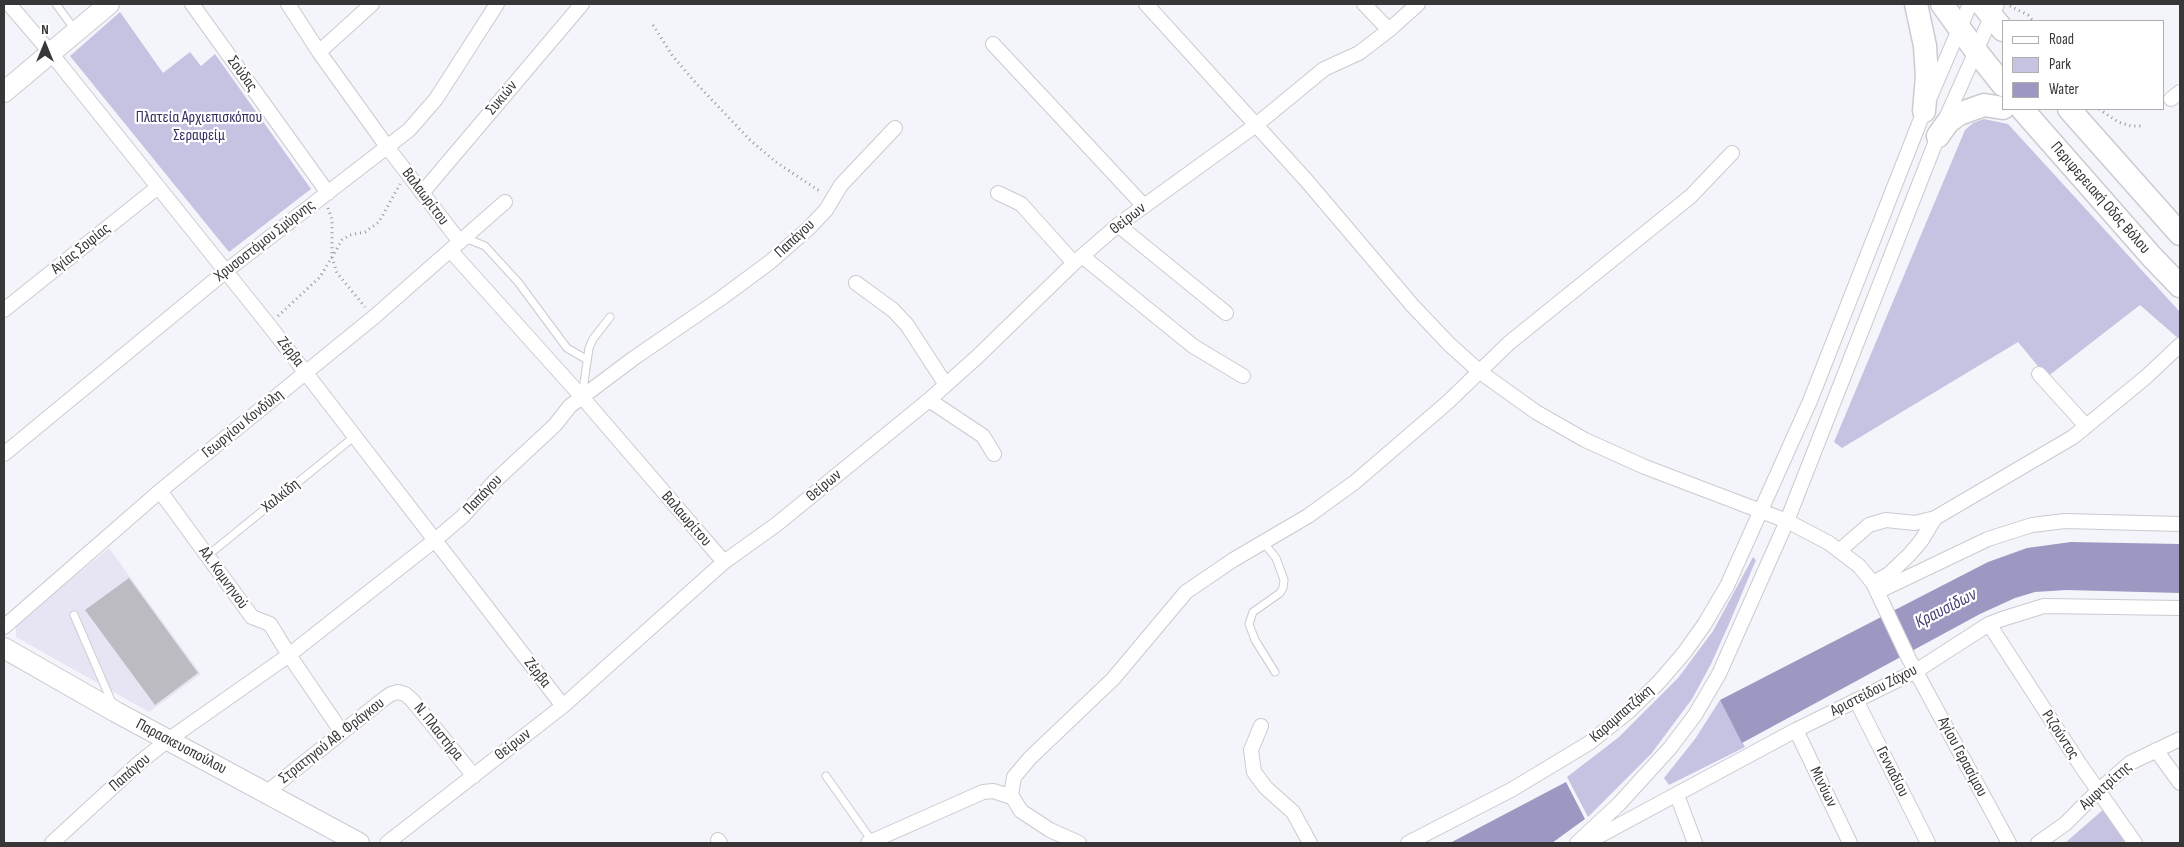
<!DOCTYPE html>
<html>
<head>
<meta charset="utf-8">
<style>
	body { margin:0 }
	#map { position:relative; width:2184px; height:847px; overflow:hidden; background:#f4f4fb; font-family:"Sofia Sans Condensed",sans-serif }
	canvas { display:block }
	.frame { position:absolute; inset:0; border:5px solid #37373a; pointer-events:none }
	.legend { position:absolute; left:2002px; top:20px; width:162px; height:90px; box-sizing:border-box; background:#fff; border:1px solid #afafb0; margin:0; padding:6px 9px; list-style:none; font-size:15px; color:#37373a }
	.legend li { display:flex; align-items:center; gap:10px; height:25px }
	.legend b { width:25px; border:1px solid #afafb0 }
	.north { position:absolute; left:20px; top:20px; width:50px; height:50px; -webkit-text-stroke:4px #fff; paint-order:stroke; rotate:0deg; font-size:14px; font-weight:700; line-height:20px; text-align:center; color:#37373a }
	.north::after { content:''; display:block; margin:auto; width:18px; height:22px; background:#37373a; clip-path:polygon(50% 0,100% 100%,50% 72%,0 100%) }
</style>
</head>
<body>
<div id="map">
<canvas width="2184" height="847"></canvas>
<div class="frame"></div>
<ul class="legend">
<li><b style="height:6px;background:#fff"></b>Road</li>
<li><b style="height:14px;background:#c6c2e2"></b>Park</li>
<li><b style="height:14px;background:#9d98c1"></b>Water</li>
</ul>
<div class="north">N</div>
</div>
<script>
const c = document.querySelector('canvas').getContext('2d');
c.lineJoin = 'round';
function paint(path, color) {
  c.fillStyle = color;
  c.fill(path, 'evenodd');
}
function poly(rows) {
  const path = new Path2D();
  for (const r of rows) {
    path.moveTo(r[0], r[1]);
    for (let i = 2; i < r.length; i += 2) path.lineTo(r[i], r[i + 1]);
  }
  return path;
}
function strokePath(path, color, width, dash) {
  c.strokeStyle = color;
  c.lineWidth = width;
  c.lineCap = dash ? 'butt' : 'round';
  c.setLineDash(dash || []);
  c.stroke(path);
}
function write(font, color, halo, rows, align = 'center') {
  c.font = font + ' "Sofia Sans Condensed",sans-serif';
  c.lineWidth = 4.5;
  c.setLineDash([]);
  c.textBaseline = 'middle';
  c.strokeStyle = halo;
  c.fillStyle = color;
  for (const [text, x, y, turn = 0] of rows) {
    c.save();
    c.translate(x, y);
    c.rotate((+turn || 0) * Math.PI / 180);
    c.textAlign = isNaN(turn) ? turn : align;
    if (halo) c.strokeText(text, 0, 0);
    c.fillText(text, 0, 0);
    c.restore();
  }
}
paint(poly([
	[109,548,201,674,149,712,16,637,16,624]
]), '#e7e5f4');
paint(poly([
	[120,12,163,73,190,52,201,66,215,54,311,189,229,252,70,56],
	[1984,119,2008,124,2180,312,2180,338,2179,339,2140,305,2047,377,2018,342,1842,448,1834,442,1965,130,1973,123],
	[1753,557,1756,560,1729,624,1711,664,1692,699,1651,754,1588,817,1567,777,1619,737,1678,678,1713,631],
	[1720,700,1745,747,1669,785,1664,778,1695,739],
	[2104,809,2129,843,2065,843]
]), '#c6c2e2');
paint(poly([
	[2071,542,2180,544,2180,593,2066,590,2035,592,2015,598,1980,614,1742,743,1720,700,1988,562,2027,548],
	[1566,782,1585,819,1552,843,1450,843]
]), '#9d98c1');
paint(poly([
	[129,578,198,673,155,705,85,610]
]), '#bcbbc2');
const lane = poly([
	[56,4,75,30],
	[463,242,470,240,485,246,518,282,567,348,586,359],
	[582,397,589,348,593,339,610,317],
	[1263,542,1276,558,1284,580,1283,588,1280,593,1253,612,1249,624,1255,640,1275,672],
	[207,556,355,436],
	[74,615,113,705],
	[826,776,872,841]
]);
const street = poly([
	[9,4,50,52,268,324,563,706],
	[192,4,328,193],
	[288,4,319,52,388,148,460,242],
	[1146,4,1306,180,1412,305,1449,344,1480,372,1536,412,1585,440,1645,467,1787,521,1829,543,1859,566,1873,583,1908,657,2009,843],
	[1364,4,1389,30],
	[993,44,1144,206],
	[319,52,372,4],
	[2171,99,2180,92],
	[422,193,582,4],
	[998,193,1021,204,1074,263],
	[1118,225,1226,313],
	[450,250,582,397,724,562],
	[1082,256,1193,346,1243,376],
	[856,283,893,310,907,325,946,385],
	[4,310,158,187],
	[2039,374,2086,426],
	[929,400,983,436,994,454],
	[4,454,226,271,409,130,436,99,497,4],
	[160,491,252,617,270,624,289,655,341,731],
	[1839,551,1869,525,1886,520,1915,523,1935,518,2073,437,2146,377,2180,345],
	[1873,583,1889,574,1909,555,1921,541,1935,518],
	[1877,592,1988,539,2032,525,2065,521,2180,524],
	[1989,624,2081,766,2135,843],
	[4,627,160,491,374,317,505,202],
	[1856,700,1928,843],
	[1261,726,1251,750,1254,772,1266,788,1293,812,1310,843],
	[1796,730,1850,843],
	[2156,750,2180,783],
	[266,793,385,698,391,694,398,692,405,694,412,700,474,776],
	[1677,795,1695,843],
	[718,840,720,843],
	[52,843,139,763,168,740,289,655,435,540,462,517,496,480,555,425,570,406,634,358,720,299,770,262,809,228,826,210,841,185,895,128],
	[387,843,563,706,724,562,777,524,929,400,977,357,1074,263,1118,225,1256,125,1324,69,1359,53,1389,30,1418,4],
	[868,843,983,792,993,791,1012,797],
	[1079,843,1050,830,1021,811,1011,795,1014,777,1030,758,1113,679,1186,592,1233,560,1308,516,1355,482,1448,402,1509,343,1691,196,1732,153],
	[1408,843,1511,790,1589,743,1628,712,1659,682,1684,653,1704,625,1727,586,1810,401,1924,111,1970,4],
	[1577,843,1619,804,1670,748,1695,715,1719,674,1787,521,1938,136,1997,4],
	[1586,843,1796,730,1916,671,1989,624,2002,619,2044,606,2180,608],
	[2038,843,2065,824,2099,790,2130,763,2180,739]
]);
const secondary = poly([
	[4,92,109,4],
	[4,648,116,712,359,843]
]);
const primary = poly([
	[1916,4,1925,46,1927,77,1924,111],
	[1942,4,1976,51,2003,85],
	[1982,4,2003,30],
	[2022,109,2152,257,2180,286],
	[2069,109,2180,234],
	[1938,136,1948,122,1959,114,1984,105,2003,108]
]);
strokePath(lane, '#cbcad1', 9);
strokePath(street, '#cbcad1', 16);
strokePath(secondary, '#cbcad1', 22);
strokePath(primary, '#cbcad1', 25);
strokePath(poly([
	[2010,6,2028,15,2033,21],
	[653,25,672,55,694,81,750,140,776,162,821,192],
	[2099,109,2118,122,2131,126,2144,126],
	[328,208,332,219,332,257,337,273,365,307],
	[278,316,320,277,342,240,350,235,365,232,379,222,400,184]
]), '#97979c', 3, [1, 4]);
strokePath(lane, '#fff', 7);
strokePath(street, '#fff', 14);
strokePath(secondary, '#fff', 20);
strokePath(primary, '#fff', 22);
write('16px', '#37373a', '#fff', [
	["Σούδας",242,74,54],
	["Συκιών",502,98,-50],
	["Βαλαωρίτου",425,197,53],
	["Περιφερειακή Οδός Βόλου",2100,198,49],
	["Θείρων",1128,219,-38],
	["Παπάγου",795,239,-43],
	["Χρυσοστόμου Σμύρνης",265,241,-38],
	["Αγίας Σοφίας",81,249,-39],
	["Ζέρβα",290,352,52],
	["Γεωργίου Κονδύλη",243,424,-39],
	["Θείρων",824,486,-40],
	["Παπάγου",483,495,-46],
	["Χαλκίδη",281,496,-39],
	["Βαλαωρίτου",686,519,49],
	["Αλ. Κομνηνού",223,578,54],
	["Ζέρβα",537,673,52],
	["Αριστείδου Ζάχου",1874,691,-27],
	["Καραμπατζάκη",1622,714,-41],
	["Ν. Πλαστήρα",438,732,51],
	["Ριζούντος",2060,735,57],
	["Στρατηγού Αθ. Φράγκου",332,741,-38],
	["Θείρων",513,745,-38],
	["Παρασκευοπούλου",181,747,28],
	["Αγίου Γερασίμου",1962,757,62],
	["Γενναδίου",1892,772,63],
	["Παπάγου",130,773,-41],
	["Αμφιτρίτης",2106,786,-42],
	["Μινύων",1823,787,64]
]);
write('16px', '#392d62', '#fff', [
	["Πλατεία Αρχιεπισκόπου",199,118],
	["Σεραφείμ",199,136]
]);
write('italic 18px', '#4a3e75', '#fff', [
	["Κραυσίδων",1946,609,-27]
]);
</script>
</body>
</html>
